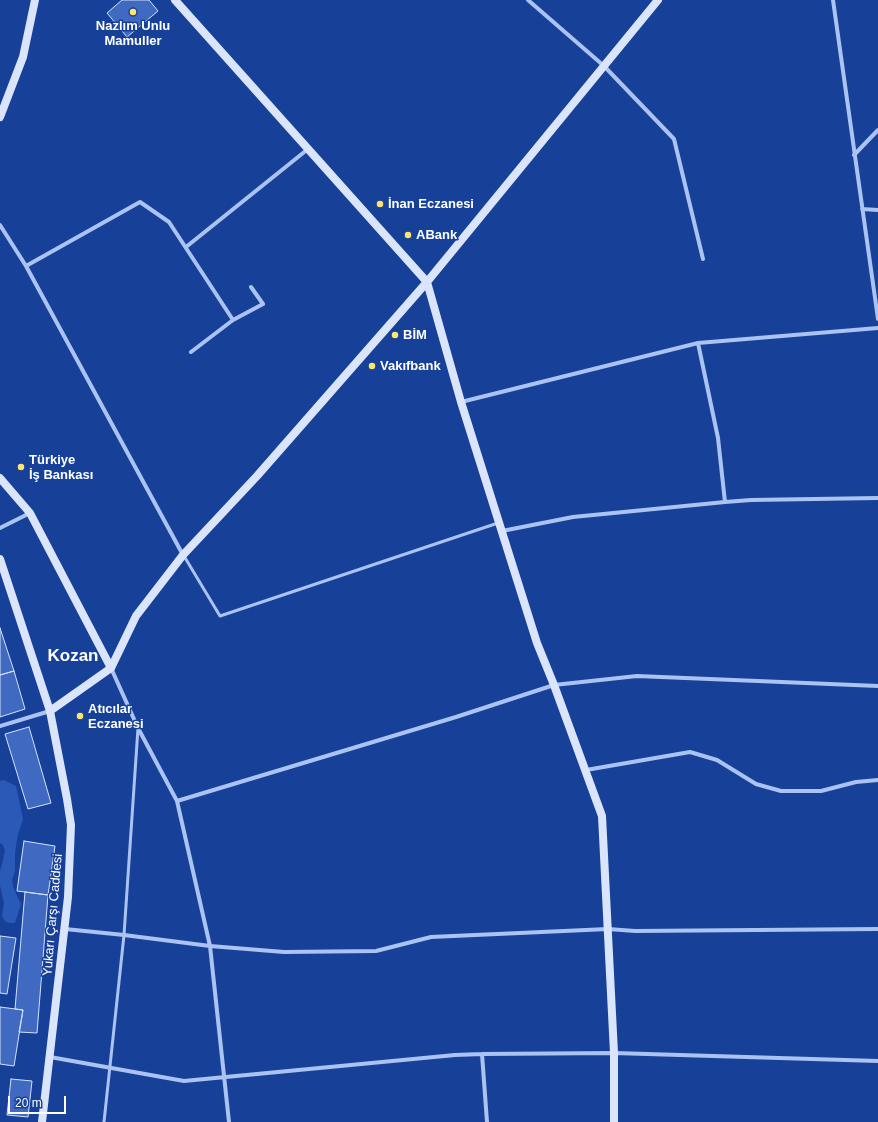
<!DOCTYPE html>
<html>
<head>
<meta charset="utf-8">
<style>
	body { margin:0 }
	#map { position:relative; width:878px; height:1122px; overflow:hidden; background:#174199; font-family:Arial,sans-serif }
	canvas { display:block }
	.scale { position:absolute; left:8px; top:1096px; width:58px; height:18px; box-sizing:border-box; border:2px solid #fff; border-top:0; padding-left:5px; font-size:12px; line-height:14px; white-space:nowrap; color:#fff; -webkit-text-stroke:3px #174199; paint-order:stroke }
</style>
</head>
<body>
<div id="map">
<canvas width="878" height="1122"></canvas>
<div class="scale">20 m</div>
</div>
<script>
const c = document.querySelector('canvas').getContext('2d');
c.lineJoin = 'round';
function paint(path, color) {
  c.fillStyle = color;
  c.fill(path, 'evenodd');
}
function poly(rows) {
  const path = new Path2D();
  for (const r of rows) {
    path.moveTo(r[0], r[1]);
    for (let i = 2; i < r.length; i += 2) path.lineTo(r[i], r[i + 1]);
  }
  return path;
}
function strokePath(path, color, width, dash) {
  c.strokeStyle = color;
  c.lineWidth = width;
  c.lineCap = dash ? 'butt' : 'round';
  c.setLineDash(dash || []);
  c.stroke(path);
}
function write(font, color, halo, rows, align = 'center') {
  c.font = font + ' Arial,sans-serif';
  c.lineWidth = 3;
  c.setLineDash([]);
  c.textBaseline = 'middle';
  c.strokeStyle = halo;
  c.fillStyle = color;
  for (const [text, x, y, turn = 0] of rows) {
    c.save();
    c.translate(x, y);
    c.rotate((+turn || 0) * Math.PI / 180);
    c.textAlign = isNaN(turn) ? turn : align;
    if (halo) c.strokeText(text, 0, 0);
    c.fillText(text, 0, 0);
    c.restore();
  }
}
paint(poly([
	[4,780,16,786,23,819,18,834,15,853,15,871,12,880,13,887,21,904,15,923,9,923,5,921,2,916,4,903,0,885,0,872,5,851,3,845,0,843,0,781]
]), '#2a5ab7');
const building = poly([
	[122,0,149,0,158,11,127,37,107,13,122,0],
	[0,628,14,671,0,675,0,628],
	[14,671,25,709,0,717,0,675,14,671],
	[29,727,51,803,28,809,5,734,29,727],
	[24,841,55,846,48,895,17,891,24,841],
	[25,892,48,895,37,1033,19,1032,23,1010,15,1009,25,892],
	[0,936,16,938,7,994,0,993,0,936],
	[0,1007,23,1010,14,1066,0,1064,0,1007],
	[11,1079,32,1081,28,1117,7,1115,11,1079]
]);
paint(building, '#406ac1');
strokePath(building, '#d3e1fc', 1);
strokePath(poly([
	[184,556,220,616,498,523],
	[104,1122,124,935,138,728]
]), '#abc3f2', 3);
strokePath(poly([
	[528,0,604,66,674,139,703,259],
	[833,0,878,319],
	[854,155,878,130],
	[862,209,878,210],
	[0,225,26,266,183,555],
	[186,247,308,149],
	[26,266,140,202,169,222,233,320],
	[698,343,718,438,725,502],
	[191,352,233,320,263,304,251,287],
	[461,402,698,343,878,328],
	[0,528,30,513],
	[502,531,573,517,725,502,751,500,878,498],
	[111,668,138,728,177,801,210,946,229,1122],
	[0,726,50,711],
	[586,770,690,752,717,760,756,784,781,791,821,791,856,782,878,780],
	[177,801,456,717,554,685,637,676,878,686],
	[65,929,124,935,210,946,284,952,376,951,431,937,608,929,635,931,878,929],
	[482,1054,487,1122],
	[50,1057,184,1081,455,1055,482,1054,614,1053,878,1061]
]), '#abc3f2', 4);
strokePath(poly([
	[175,0,427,282,461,402,537,643,554,685,602,816,614,1053,614,1122],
	[0,117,23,57,35,0],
	[0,478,30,513,111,668],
	[0,559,50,711,67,799,71,825,68,897,42,1122],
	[50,711,111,668,136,616,183,555,257,476,427,282,658,0]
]), '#dae5fc', 8);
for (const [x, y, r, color] of [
	[133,12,4,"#ffe56c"],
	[380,204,4,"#ffe56c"],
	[408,235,4,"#ffe56c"],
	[395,335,4,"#ffe56c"],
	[372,366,4,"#ffe56c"],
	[21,467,4,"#ffe56c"],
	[80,716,4,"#ffe56c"]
]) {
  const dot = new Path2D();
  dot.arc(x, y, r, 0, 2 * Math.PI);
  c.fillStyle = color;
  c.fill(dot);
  strokePath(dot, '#174199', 1.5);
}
write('bold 13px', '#fff', '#174199', [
	["Nazlım Unlu",133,26,"center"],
	["Mamuller",133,41,"center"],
	["İnan Eczanesi",388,204],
	["ABank",416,235],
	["BİM",403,335],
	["Vakıfbank",380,366],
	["Türkiye",29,460],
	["İş Bankası",29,475],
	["Atıcılar",88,709],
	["Eczanesi",88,724]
], 'left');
write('13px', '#fff', '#174199', [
	["Yukarı Çarşı Caddesi",53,915,-85]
]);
write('bold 17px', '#fff', '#174199', [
	["Kozan",73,656]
]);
</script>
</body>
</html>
